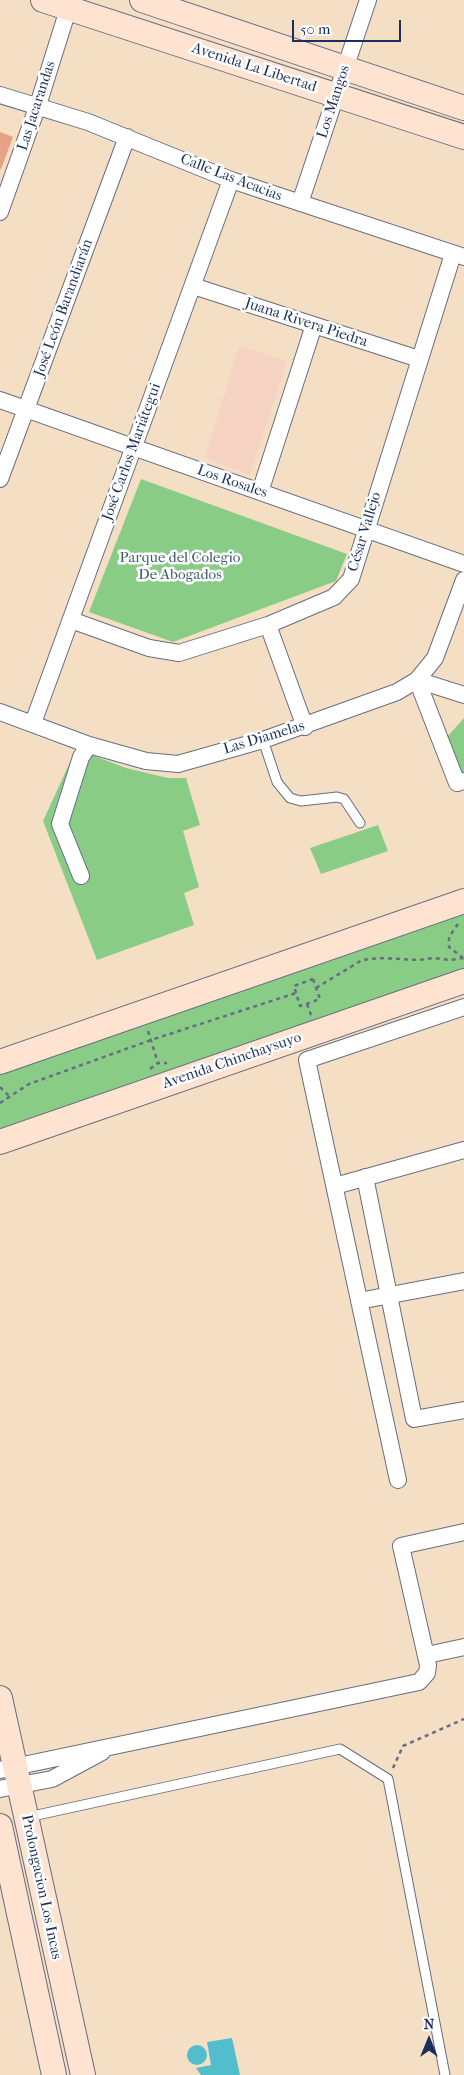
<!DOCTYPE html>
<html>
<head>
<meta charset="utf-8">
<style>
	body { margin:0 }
	#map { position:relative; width:464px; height:2075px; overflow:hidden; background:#f5dfc4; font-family:"IM FELL French Canon",serif }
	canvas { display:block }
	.north { position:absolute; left:404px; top:2015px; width:50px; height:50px; -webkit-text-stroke:4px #fff; paint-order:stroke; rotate:0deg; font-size:14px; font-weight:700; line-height:20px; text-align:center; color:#1b2f5e }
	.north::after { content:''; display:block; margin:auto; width:18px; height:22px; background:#1b2f5e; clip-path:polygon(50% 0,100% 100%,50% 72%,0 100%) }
	.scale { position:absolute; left:292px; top:20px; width:109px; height:22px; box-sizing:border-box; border:2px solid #1b2f5e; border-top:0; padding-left:6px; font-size:15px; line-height:18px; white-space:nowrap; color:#1b2f5e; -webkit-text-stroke:4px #fff; paint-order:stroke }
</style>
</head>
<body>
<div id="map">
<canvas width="464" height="2075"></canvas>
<div class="north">N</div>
<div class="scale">50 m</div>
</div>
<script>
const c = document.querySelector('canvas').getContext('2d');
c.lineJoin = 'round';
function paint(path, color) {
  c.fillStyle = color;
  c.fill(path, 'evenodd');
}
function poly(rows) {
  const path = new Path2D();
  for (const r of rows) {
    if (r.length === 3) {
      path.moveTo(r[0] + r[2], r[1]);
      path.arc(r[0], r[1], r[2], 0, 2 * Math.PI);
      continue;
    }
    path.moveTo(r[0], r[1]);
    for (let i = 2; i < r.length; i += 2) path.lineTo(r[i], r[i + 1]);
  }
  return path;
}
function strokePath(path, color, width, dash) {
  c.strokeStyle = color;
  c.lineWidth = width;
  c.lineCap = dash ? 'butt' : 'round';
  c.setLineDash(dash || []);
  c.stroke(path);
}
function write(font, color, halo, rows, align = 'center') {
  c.font = font + ' "IM FELL French Canon",serif';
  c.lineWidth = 5;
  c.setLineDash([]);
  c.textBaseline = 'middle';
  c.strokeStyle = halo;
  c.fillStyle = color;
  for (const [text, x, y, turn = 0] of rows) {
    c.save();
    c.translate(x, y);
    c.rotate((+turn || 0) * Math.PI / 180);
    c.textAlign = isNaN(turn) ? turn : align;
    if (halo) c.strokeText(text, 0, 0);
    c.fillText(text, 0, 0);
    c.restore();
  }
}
paint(poly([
	[239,346,287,361,250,475,205,458]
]), '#f5d2c2');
paint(poly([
	[141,479,347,554,336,581,173,642,89,612],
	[464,718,464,772,462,772,448,736],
	[76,749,126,768,168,778,186,778,200,825,183,831,199,887,184,893,194,925,97,960,43,821],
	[378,825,388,851,321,874,310,848],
	[464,910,464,970,0,1132,0,1070]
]), '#88cc86');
paint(poly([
	[232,2038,240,2075,201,2075,196,2068,211,2065,207,2042],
	[197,2055,10]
]), '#52bdcd');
paint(poly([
	[0,132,13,137,1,169,0,169]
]), '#e7a184');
const lane = poly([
	[263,740,277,782,290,798,301,801,337,797,344,799,360,823],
	[28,1817,340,1749,388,1779,445,2075]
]);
const street = poly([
	[0,95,88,122,231,180,464,257],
	[300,203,368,0],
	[0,212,38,105,71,0],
	[193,286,419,359],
	[0,400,464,564],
	[0,479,127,137],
	[260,492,314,325],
	[71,620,149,648,179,653,268,625,334,597,351,579,453,254],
	[268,625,305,727],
	[417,680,457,783,464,781],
	[417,680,464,695],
	[0,712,89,745,146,761,178,764,263,740,397,692,417,680,435,658,464,580],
	[33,723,231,180],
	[81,876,60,824,81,757,89,745],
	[365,1177,414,1419,464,1410],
	[335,1186,464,1150],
	[359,1301,464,1281],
	[398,1480,307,1060,464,1007],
	[427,1655,464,1647],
	[0,1770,419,1682,427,1673,428,1665,401,1546,464,1532],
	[0,1789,52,1779,102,1752]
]);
const secondary = poly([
	[43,0,464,137],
	[142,0,464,108],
	[0,1062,464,901],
	[0,1142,464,981],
	[0,1698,83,2075],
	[0,1826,54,2075]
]);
strokePath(lane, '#676d82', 11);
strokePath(street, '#676d82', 18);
strokePath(secondary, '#676d82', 26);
strokePath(poly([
	[458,924,449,937,449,947,463,958],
	[313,979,320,999,300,1006,294,986,313,979],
	[316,988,362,960,380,958,419,960,434,958,450,960,464,958],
	[307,1004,311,1015],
	[148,1031,158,1063],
	[150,1069,158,1063,167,1063],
	[0,1087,9,1096],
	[0,1103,29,1084,151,1040,296,993],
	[393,1768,403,1746,464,1719]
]), '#676d82', 2.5, [4, 4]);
strokePath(lane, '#fff', 9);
strokePath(street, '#fff', 16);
strokePath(secondary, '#fee3d1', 24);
write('15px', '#1b2f5e', '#fff', [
	["Avenida La Libertad",254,68,18],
	["Los Mangos",334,102,-72],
	["Las Jacarandas",37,106,-72],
	["Calle Las Acacias",231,178,21],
	["José León Barandiarán",64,308,-70],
	["Juana Rivera Piedra",306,323,18],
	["José Carlos Mariátegui",132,452,-70],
	["Los Rosales",232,482,19],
	["César Vallejo",365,532,-73],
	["Las Diamelas",264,738,-17],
	["Avenida Chinchaysuyo",232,1061,-19],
	["Prolongacion Los Incas",41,1887,78]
]);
write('15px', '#3c5e6a', '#fff', [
	["Parque del Colegio",180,558],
	["De Abogados",180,575]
]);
</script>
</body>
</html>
